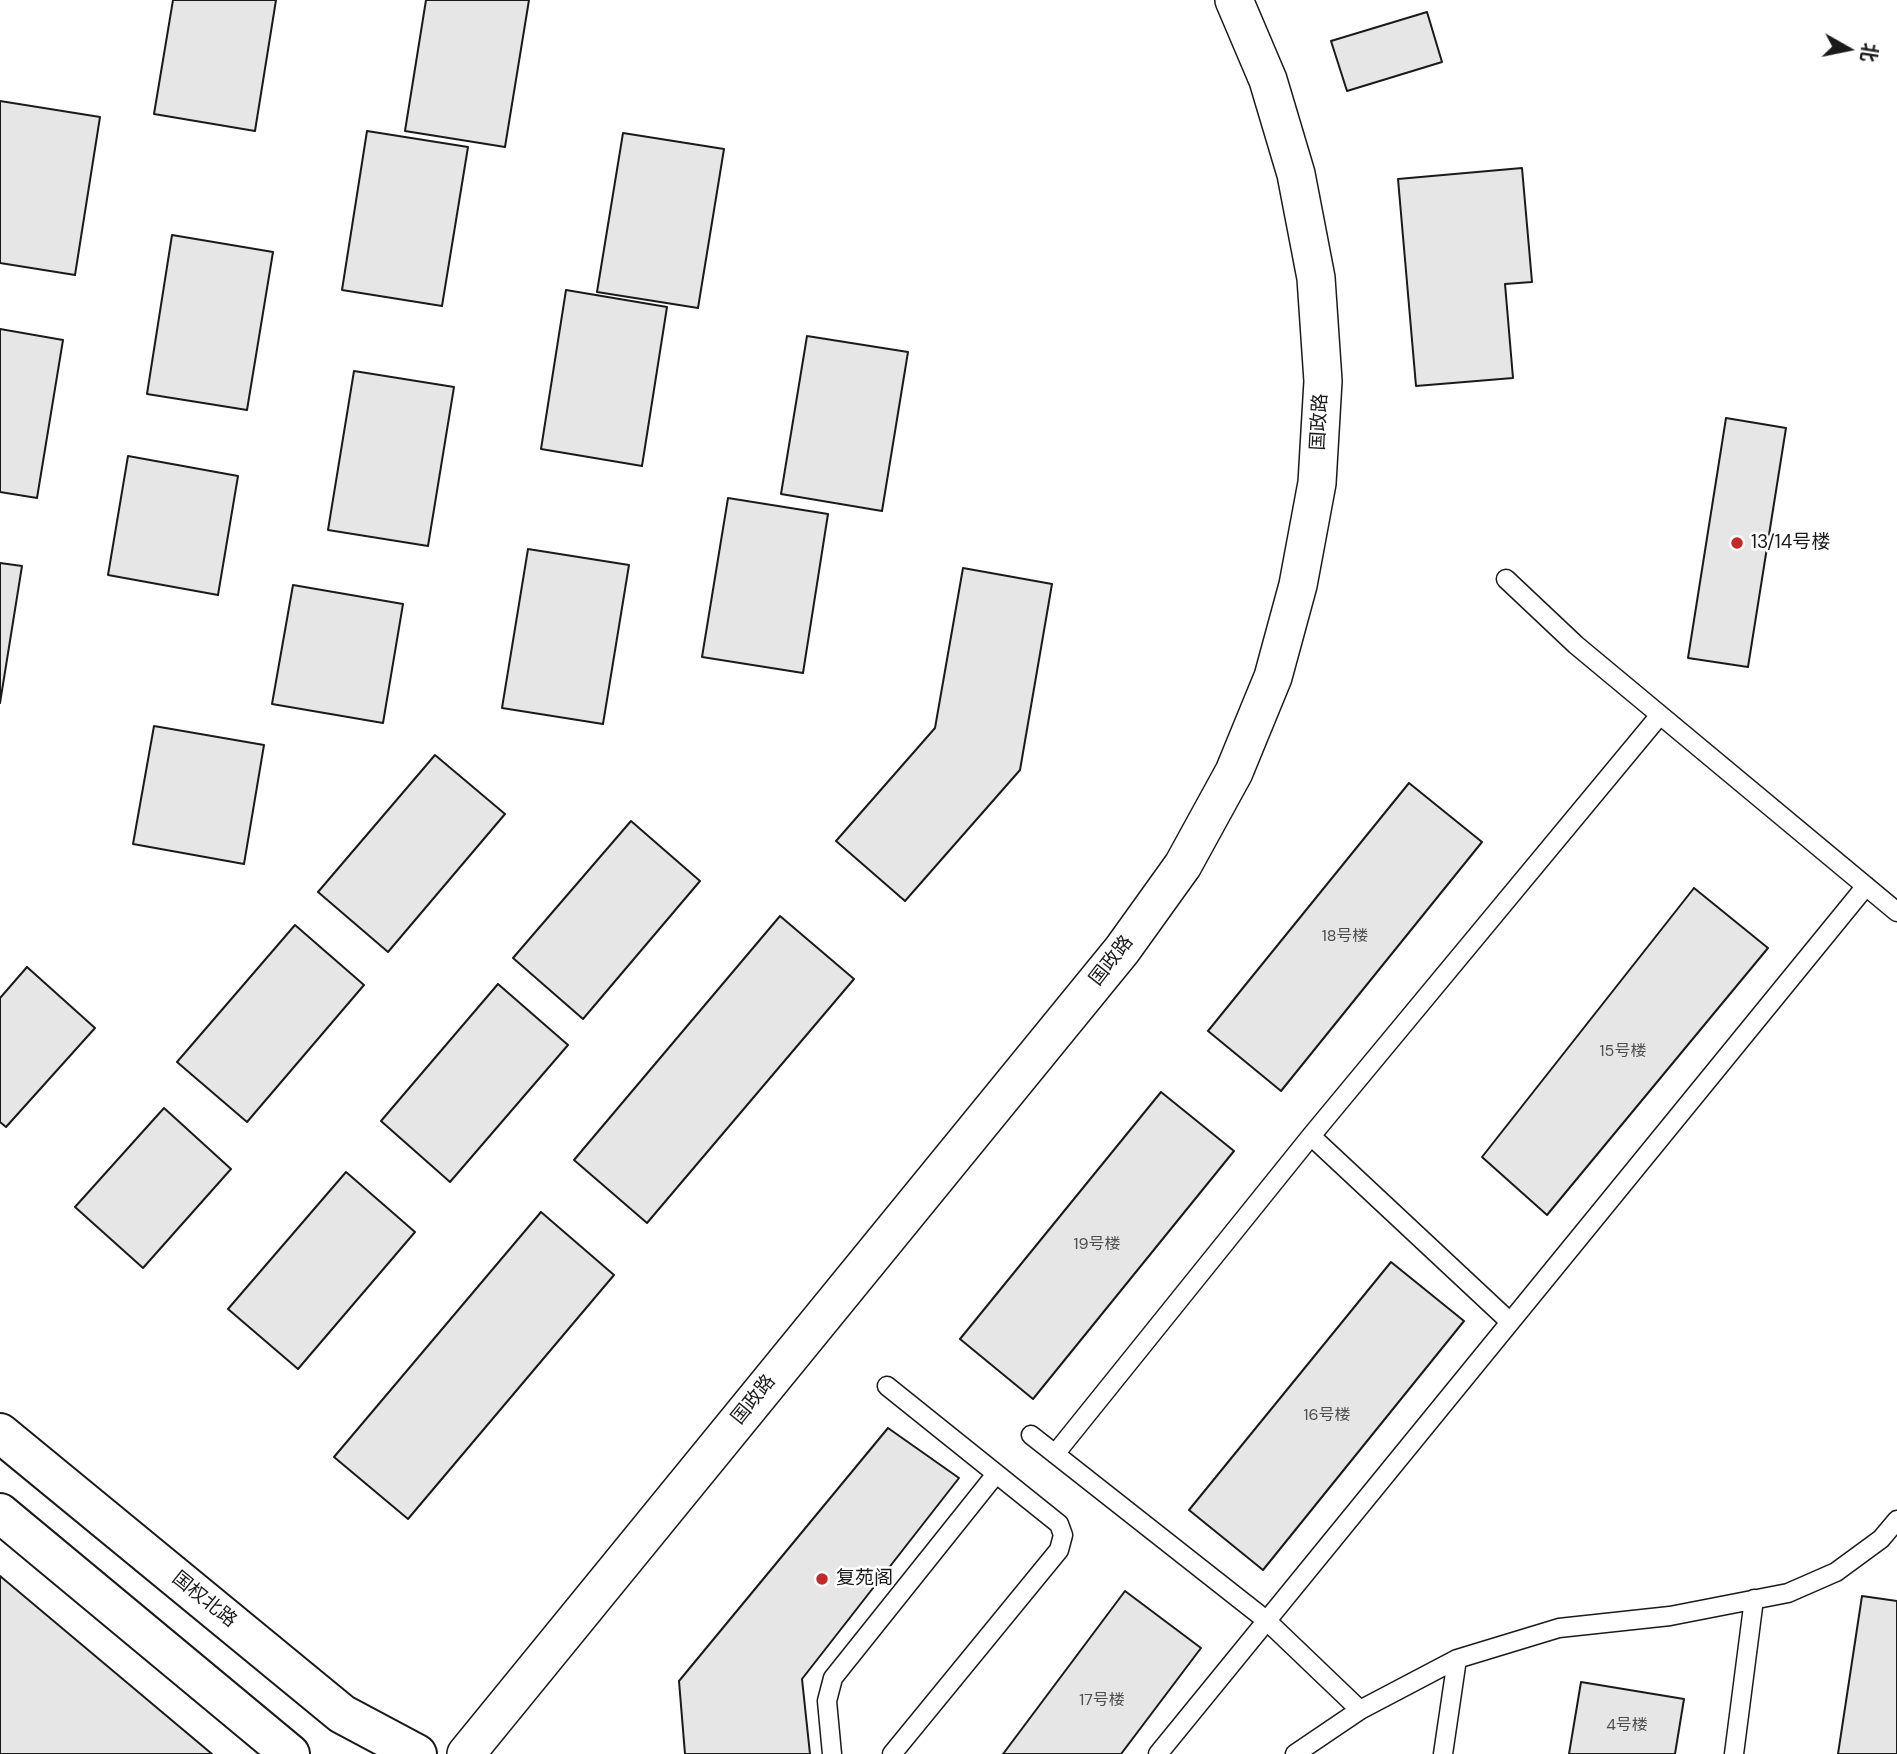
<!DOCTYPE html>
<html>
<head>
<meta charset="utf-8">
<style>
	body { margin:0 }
	#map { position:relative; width:1897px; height:1754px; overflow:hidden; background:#fff; font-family:"DM Sans","Noto Sans SC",sans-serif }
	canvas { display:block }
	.north { position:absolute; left:1813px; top:14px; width:70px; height:70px; -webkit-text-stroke:5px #fff; paint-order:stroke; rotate:99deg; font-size:19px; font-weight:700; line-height:28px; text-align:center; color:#1a1a1a }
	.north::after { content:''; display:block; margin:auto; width:24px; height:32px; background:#1a1a1a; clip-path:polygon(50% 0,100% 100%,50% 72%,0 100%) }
</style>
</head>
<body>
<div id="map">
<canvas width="1897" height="1754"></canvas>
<div class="north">北</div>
</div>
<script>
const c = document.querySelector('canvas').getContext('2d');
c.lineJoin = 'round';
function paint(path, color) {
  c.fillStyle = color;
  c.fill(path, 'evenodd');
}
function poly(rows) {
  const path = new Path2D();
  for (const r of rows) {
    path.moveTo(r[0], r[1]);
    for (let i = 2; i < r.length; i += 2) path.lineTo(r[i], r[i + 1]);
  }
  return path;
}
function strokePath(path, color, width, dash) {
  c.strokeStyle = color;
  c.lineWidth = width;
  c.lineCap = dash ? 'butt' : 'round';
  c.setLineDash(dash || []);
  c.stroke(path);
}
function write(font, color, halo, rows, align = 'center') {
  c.font = font + ' "DM Sans","Noto Sans SC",sans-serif';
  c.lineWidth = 5;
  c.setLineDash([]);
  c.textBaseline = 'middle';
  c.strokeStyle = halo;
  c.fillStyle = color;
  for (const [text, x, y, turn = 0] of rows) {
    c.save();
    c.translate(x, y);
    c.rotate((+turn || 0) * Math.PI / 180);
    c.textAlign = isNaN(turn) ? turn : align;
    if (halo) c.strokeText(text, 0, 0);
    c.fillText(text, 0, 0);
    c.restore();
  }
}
const building = poly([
	[173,0,276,0,255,131,154,114,173,0],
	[426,0,529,0,505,147,405,131,426,0],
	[1427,12,1442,62,1347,91,1331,41,1427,12],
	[0,101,100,117,75,275,0,263,0,101],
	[367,131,468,147,442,306,342,290,367,131],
	[623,133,724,149,698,308,597,292,623,133],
	[1522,168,1532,282,1505,284,1513,378,1416,386,1398,179,1522,168],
	[172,235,273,252,247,410,147,394,172,235],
	[566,290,667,307,642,466,541,449,566,290],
	[0,329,63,340,37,498,0,492,0,329],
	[807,336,908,352,882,511,781,494,807,336],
	[354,371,454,387,428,546,328,530,354,371],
	[1726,418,1786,428,1748,667,1688,658,1726,418],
	[128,456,238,476,218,595,108,575,128,456],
	[728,498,828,514,803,673,702,657,728,498],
	[528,549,629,565,603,724,502,708,528,549],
	[0,563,22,566,0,703,0,563],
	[963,568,1052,584,1020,770,905,901,836,841,935,728,963,568],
	[293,585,403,604,383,723,272,704,293,585],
	[154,726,264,745,244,864,133,844,154,726],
	[435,755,505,814,388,952,318,892,435,755],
	[1409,783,1482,842,1281,1091,1208,1031,1409,783],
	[631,821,700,881,583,1019,513,958,631,821],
	[1694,888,1768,948,1547,1215,1482,1157,1694,888],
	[780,916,854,979,647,1223,574,1160,780,916],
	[295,925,364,985,247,1122,177,1062,295,925],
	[27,967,95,1028,6,1127,0,1122,0,998,27,967],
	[498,984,568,1045,450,1182,381,1121,498,984],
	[1161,1092,1234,1151,1033,1399,960,1339,1161,1092],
	[164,1108,231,1169,143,1268,75,1207,164,1108],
	[346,1172,415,1232,298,1369,228,1309,346,1172],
	[541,1212,614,1275,408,1519,334,1457,541,1212],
	[1391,1262,1464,1321,1263,1570,1189,1510,1391,1262],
	[888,1428,959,1478,802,1679,810,1754,685,1754,679,1681,888,1428],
	[0,1576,212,1754,0,1754,0,1576],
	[1125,1591,1201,1648,1121,1754,1003,1754,1125,1591],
	[1862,1596,1897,1601,1897,1754,1838,1754,1862,1596],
	[1581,1682,1684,1699,1675,1754,1569,1754,1581,1682]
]);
paint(building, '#e6e6e6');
strokePath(building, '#1a1a1a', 2);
const service = poly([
	[1506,579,1576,645,1897,912],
	[1311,1136,1509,1321],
	[887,1386,1059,1524,1063,1535,1059,1550,892,1754],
	[1031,1435,1266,1620,1360,1710],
	[1055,1454,1311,1136,1660,715],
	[832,1754,827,1701,833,1678,996,1474],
	[1158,1754,1866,886],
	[1295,1754,1360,1710,1457,1659,1559,1628,1670,1616,1788,1593,1836,1572,1881,1539,1897,1520],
	[1443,1754,1457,1659],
	[1734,1754,1754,1599]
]);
const minor = poly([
	[466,1754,1122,950,1183,865,1234,772,1273,677,1298,585,1317,483,1323,381,1316,278,1296,174,1268,80,1234,0]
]);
const secondary = poly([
	[0,1433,342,1714,417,1754],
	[0,1513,290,1754]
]);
strokePath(service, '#1a1a1a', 21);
strokePath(minor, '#1a1a1a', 40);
strokePath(secondary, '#1a1a1a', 42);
strokePath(service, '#fff', 18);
strokePath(minor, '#fff', 37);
strokePath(secondary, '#fff', 38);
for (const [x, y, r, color] of [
	[1737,543,7,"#c62828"],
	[822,1579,7,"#c62828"]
]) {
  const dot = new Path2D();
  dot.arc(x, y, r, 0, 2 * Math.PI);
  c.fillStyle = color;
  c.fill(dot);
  strokePath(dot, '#fff', 2.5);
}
write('16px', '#4d4d4d', null, [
	["18号楼",1345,937],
	["15号楼",1623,1052],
	["19号楼",1097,1245],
	["16号楼",1327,1416],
	["17号楼",1102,1701],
	["4号楼",1627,1726]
]);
write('19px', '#1a1a1a', '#fff', [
	["国政路",1320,422,-87],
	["国政路",1112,961,-52],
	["国政路",754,1400,-51],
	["国权北路",204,1600,39]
]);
write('19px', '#1a1a1a', '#fff', [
	["13/14号楼",1751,543],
	["复苑阁",836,1579]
], 'left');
</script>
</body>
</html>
